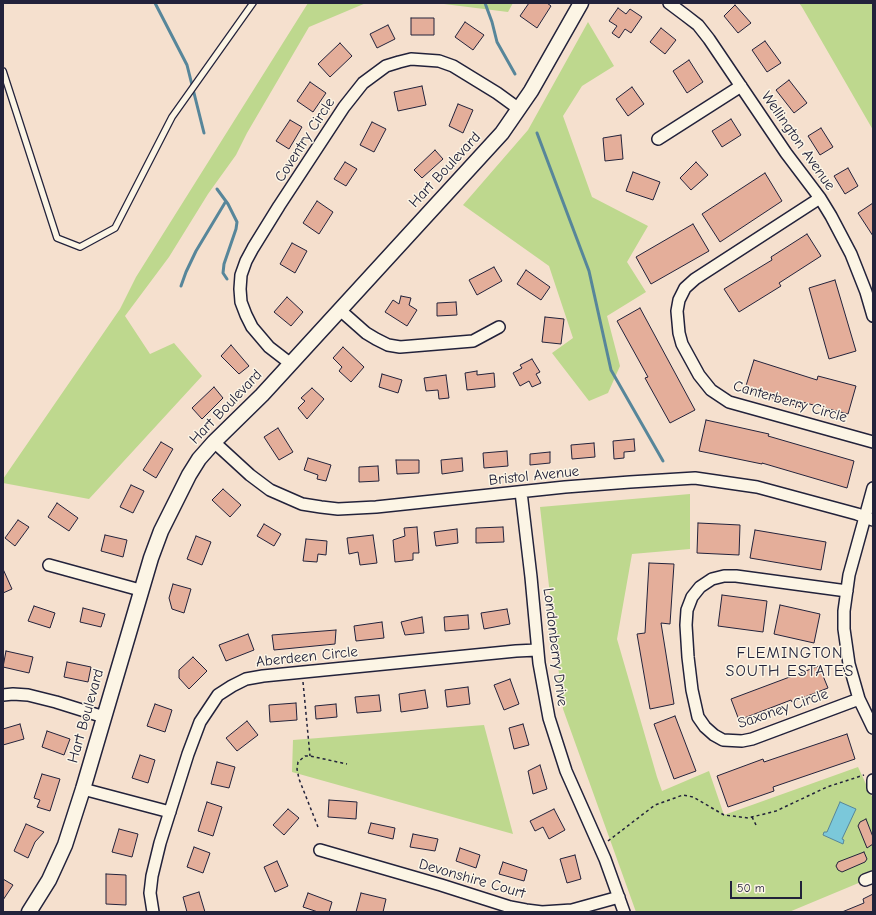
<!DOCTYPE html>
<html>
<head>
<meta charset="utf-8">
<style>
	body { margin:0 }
	#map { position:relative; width:876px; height:915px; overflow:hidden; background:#f5e0ce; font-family:"Comic Neue",sans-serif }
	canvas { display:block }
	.frame { position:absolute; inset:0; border:4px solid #22223b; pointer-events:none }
	.scale { position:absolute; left:730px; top:881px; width:72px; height:18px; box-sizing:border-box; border:2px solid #22223b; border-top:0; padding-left:5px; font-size:12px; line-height:14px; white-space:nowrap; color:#22223b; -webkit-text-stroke:3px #fcf5e5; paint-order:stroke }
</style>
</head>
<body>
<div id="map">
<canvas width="876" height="915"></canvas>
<div class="frame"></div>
<div class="scale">50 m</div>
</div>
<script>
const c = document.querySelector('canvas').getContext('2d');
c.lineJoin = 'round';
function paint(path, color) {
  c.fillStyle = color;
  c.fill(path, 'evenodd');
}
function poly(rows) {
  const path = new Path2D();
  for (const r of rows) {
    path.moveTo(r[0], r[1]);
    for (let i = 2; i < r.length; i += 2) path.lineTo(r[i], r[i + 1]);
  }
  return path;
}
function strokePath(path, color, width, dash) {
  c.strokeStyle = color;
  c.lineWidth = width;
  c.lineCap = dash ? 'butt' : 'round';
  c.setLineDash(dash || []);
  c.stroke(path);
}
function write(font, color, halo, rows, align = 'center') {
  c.font = font + ' "Comic Neue",sans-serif';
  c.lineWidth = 3;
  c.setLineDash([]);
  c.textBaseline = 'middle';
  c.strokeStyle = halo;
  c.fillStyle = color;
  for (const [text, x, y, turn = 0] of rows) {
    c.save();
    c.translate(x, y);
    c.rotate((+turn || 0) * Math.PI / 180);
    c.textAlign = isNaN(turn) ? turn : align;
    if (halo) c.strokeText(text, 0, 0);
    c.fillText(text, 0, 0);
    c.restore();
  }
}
paint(poly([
	[308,3,366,3,309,27,247,133,236,155,208,194,169,257,125,316,150,354,174,343,202,376,89,499,3,483,3,479,120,309,136,277],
	[436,3,513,3,508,12],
	[799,3,873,3,873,130,802,7],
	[588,22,614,66,582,86,563,116,592,197,648,226,627,262,646,292,607,316,620,366,608,393,589,401,552,353,573,338,549,266,463,205,528,130],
	[690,494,690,549,632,554,617,639,657,777,662,791,709,771,724,815,858,767,873,799,873,877,789,912,636,912,563,709,540,507],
	[484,725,513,834,292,772,293,740]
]), '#bed88e');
const water = poly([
	[840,802,856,809,842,839,844,840,843,844,823,835,824,832,827,832,840,802]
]);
paint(water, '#7bc8da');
strokePath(water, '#57869a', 1);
strokePath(poly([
	[155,3,187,65,204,133],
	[485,3,492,22,497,42,515,74],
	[537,133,589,271,611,370,663,461],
	[217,189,228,204,237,222,236,229,224,264,223,273,227,279],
	[181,286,186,272,196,251,226,201]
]), '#57869a', 3);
const building = poly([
	[529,3,547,3,551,6,537,28,520,16,529,3],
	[735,5,751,23,738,33,724,16,735,5],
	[618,8,626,14,630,9,642,17,631,33,625,29,619,38,612,33,617,26,609,21,618,8],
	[411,18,434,18,434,35,411,35,411,18],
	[465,22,484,35,473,50,455,37,465,22],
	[388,25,395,39,377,48,370,34,388,25],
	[661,28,676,40,665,54,650,42,661,28],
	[765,41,781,63,767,72,752,50,765,41],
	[340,43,352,56,330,77,318,64,340,43],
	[689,60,703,82,687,93,673,71,689,60],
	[789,80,807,103,794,113,776,90,789,80],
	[310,82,326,93,313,112,297,101,310,82],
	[422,86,426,105,398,111,394,92,422,86],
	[632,87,644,104,628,116,616,99,632,87],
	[458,104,473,110,463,133,449,126,458,104],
	[731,119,741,135,722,147,712,131,731,119],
	[290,120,302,127,289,149,276,141,290,120],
	[372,122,386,129,374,152,360,145,372,122],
	[821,128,833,147,820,155,808,136,821,128],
	[621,135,623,159,605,161,603,138,621,135],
	[435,150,443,159,422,178,414,170,435,150],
	[345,162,357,169,346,186,334,179,345,162],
	[696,162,708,175,691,190,680,178,696,162],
	[848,168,858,186,845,194,834,176,848,168],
	[633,172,660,182,653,200,626,191,633,172],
	[765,173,782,201,720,242,702,214,765,173],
	[317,201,333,212,319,234,303,223,317,201],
	[873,203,873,236,858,213,873,203],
	[693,224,709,251,651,284,636,257,693,224],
	[807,234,821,256,779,283,781,286,739,312,724,289,772,260,771,257,807,234],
	[292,243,307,251,295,273,280,264,292,243],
	[494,267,502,281,477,295,469,280,494,267],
	[526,270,550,287,541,300,517,284,526,270],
	[835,280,856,351,829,359,809,288,835,280],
	[401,296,411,298,409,305,417,310,407,326,385,312,393,300,399,304,401,296],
	[287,297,303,312,291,326,274,312,287,297],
	[456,302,457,315,437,316,437,303,456,302],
	[640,308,695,410,670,423,645,378,648,377,617,321,640,308],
	[545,317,564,319,561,344,542,342,545,317],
	[231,345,249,366,239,374,221,356,231,345],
	[343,347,364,367,351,382,339,371,342,367,333,358,343,347],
	[532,359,540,372,536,374,541,383,532,387,529,381,520,386,513,373,522,368,520,365,532,359],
	[754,360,817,380,818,376,856,386,848,414,802,402,801,407,745,389,754,360],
	[477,371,477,375,494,373,495,387,467,390,465,373,477,371],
	[382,374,402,380,398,393,379,387,382,374],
	[446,375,449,398,439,399,438,390,426,391,424,378,446,375],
	[214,387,223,398,202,419,192,408,214,387],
	[312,388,324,399,307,419,298,408,305,401,301,398,312,388],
	[706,420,769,434,768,436,854,461,847,488,762,463,762,464,699,451,706,420],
	[278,428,293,452,279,460,264,437,278,428],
	[634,439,635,451,624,452,624,458,614,459,613,441,634,439],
	[161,442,173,449,156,478,143,470,161,442],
	[594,443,595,457,572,459,571,445,594,443],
	[507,451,508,466,484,468,483,453,507,451],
	[550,452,550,463,530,465,530,454,550,452],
	[308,458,331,465,326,481,317,479,318,475,304,470,308,458],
	[462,458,463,471,442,474,441,460,462,458],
	[396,460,419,460,419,473,397,474,396,460],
	[378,466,379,481,359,482,359,467,378,466],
	[131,485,144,491,133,513,120,507,131,485],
	[223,489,241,505,230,517,212,500,223,489],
	[57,503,78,518,69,531,48,517,57,503],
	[18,520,29,527,15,546,5,538,18,520],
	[698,523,740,525,739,555,697,553,698,523],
	[264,524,281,534,274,546,257,536,264,524],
	[417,527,419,553,413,553,413,560,395,562,393,540,405,536,404,528,417,527],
	[503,527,504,542,476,543,476,528,503,527],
	[457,529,458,543,436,546,434,532,457,529],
	[755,530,826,542,821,570,750,558,755,530],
	[105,535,127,540,123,557,101,551,105,535],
	[373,535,377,563,360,565,358,552,349,554,347,538,373,535],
	[196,536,211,542,202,565,187,559,196,536],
	[306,539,327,541,326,555,318,554,317,562,303,561,306,539],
	[649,563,674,564,670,624,661,623,674,704,650,709,637,634,645,633,649,563],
	[3,569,12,589,3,593,3,569],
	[173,584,191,589,184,613,172,609,169,598,173,584],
	[722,595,767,601,763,632,718,626,722,595],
	[780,605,820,614,814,643,774,634,780,605],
	[34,606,55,613,50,628,28,621,34,606],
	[83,608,105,614,101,627,80,622,83,608],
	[507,609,510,624,484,629,481,613,507,609],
	[468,615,469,629,445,631,444,617,468,615],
	[422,617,424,633,405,635,401,622,422,617],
	[382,622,384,638,356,641,354,626,382,622],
	[336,630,335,644,274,650,272,635,336,630],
	[248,634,254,650,226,661,219,645,248,634],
	[6,651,33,657,29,673,3,667,6,651],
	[193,657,207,671,189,689,179,678,179,670,193,657],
	[67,662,91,667,88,682,64,677,67,662],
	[819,666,828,688,792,702,791,700,739,720,731,699,819,666],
	[510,679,519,704,504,710,494,685,510,679],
	[468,687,470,704,447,707,445,690,468,687],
	[425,690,428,708,401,712,399,694,425,690],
	[379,695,381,711,357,713,355,697,379,695],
	[296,703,297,720,270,722,269,705,296,703],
	[155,704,172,710,165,732,147,726,155,704],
	[336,704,337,717,316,719,315,706,336,704],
	[675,716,696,771,674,779,654,724,675,716],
	[247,721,258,735,237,751,226,738,247,721],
	[20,724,24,739,3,745,3,729,20,724],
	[523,724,529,745,514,749,509,728,523,724],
	[47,731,70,739,64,755,42,747,47,731],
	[847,734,855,759,773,787,774,791,728,807,717,776,763,759,764,762,847,734],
	[140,755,155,760,148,783,132,778,140,755],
	[217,762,235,767,229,788,211,784,217,762],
	[540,765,547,789,533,794,528,771,540,765],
	[42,774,60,779,50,811,37,807,40,800,34,798,42,774],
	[329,800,357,802,356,819,328,817,329,800],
	[207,802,222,807,213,836,198,831,207,802],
	[288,809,299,818,284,835,273,825,288,809],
	[554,809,565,830,549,839,543,827,535,831,530,821,554,809],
	[866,819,873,837,873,844,867,848,858,826,860,822,866,819],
	[371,823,395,828,393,839,368,833,371,823],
	[26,824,44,832,35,842,28,858,14,851,26,824],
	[119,829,138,834,132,857,112,852,119,829],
	[413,834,438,839,435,851,410,847,413,834],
	[194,847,210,853,203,873,187,867,194,847],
	[460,848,480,855,476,868,456,861,460,848],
	[864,852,867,859,865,862,842,872,838,870,836,866,838,862,864,852],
	[575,855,581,879,567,883,560,859,575,855],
	[277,861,288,886,275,892,264,867,277,861],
	[503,862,527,870,524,881,499,874,503,862],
	[106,874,126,875,126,905,106,904,106,874],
	[3,879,13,885,3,900,3,879],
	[199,892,205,912,187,912,183,897,199,892],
	[308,893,332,902,329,912,318,912,303,907,308,893],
	[361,893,386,899,383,912,356,912,361,893],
	[873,894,873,912,842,912,864,903,863,899,873,894]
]);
paint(building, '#e4ae9a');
strokePath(building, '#22223b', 1);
const service = poly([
	[3,71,57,238,80,247,115,228,172,117,253,3]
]);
const minor = poly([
	[669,3,685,15,698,25,709,39,786,153,820,198,831,216,851,254,866,292,873,316],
	[658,139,741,86],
	[820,198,695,279,685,288,679,300,677,311,679,333,682,344,699,375,711,390,729,402,873,442],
	[340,310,366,333,376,339,388,345,400,347,473,341,499,327],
	[291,364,269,347,252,327,246,315,241,302,240,289,241,275,246,261,253,248,279,206,344,107,363,83,386,66,399,62,411,59,439,61,453,66,497,93,519,109],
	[214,442,250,475,270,490,302,504,321,507,338,509,376,507,565,487,630,482,695,478,757,487,857,514,873,520],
	[873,488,849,575,844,611,844,629,849,664,859,699,873,728],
	[521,492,531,577,539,663,549,718,566,771,605,859,624,912],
	[49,565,140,590],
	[847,591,736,576,724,576,712,579,700,587,692,597,687,610,686,625,688,657,692,690,698,717,705,727,714,735,723,740,742,741,752,739,859,699],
	[3,695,13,694,28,695,56,702,104,717],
	[873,780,873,788],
	[83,789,170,812],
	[320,850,441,885,510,907,526,910,542,912,572,910,619,897],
	[865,880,873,877],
	[153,912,150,893,152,876,160,843,188,754,200,722,218,695,232,686,246,679,263,676,516,651,537,650]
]);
const tertiary = poly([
	[29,912,49,880,65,845,83,789,151,558,161,531,189,475,199,459,214,442,262,395,502,133,531,91,581,3]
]);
strokePath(service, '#22223b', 8);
strokePath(minor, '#22223b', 14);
strokePath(tertiary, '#22223b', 17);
strokePath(poly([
	[303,682,310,756],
	[752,817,756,825],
	[318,827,299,779,297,769,298,762,305,756,310,756,347,764],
	[608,841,655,805,683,795,693,797,724,815,748,818,776,811,827,787,864,775]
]), '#22223b', 1.5, [3, 3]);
strokePath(service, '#fcf5e5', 5.5);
strokePath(minor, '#fcf5e5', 11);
strokePath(tertiary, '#fcf5e5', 14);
write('15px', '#22223b', '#fcf5e5', [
	["Coventry Circle",305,140,-57],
	["Wellington Avenue",798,141,55],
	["Hart Boulevard",445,170,-47],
	["Canterberry Circle",790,402,16],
	["Hart Boulevard",226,407,-46],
	["Bristol Avenue",534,476,-6],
	["Londonberry Drive",555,647,83],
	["Aberdeen Circle",307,657,-6],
	["Saxoney Circle",783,709,-19],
	["Hart Boulevard",86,716,-74],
	["Devonshire Court",472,879,16]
]);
c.letterSpacing = '1px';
write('16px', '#22223b', '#fcf5e5', [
	["FLEMINGTON",790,653],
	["SOUTH ESTATES",790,671]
]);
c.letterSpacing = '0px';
</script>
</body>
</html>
